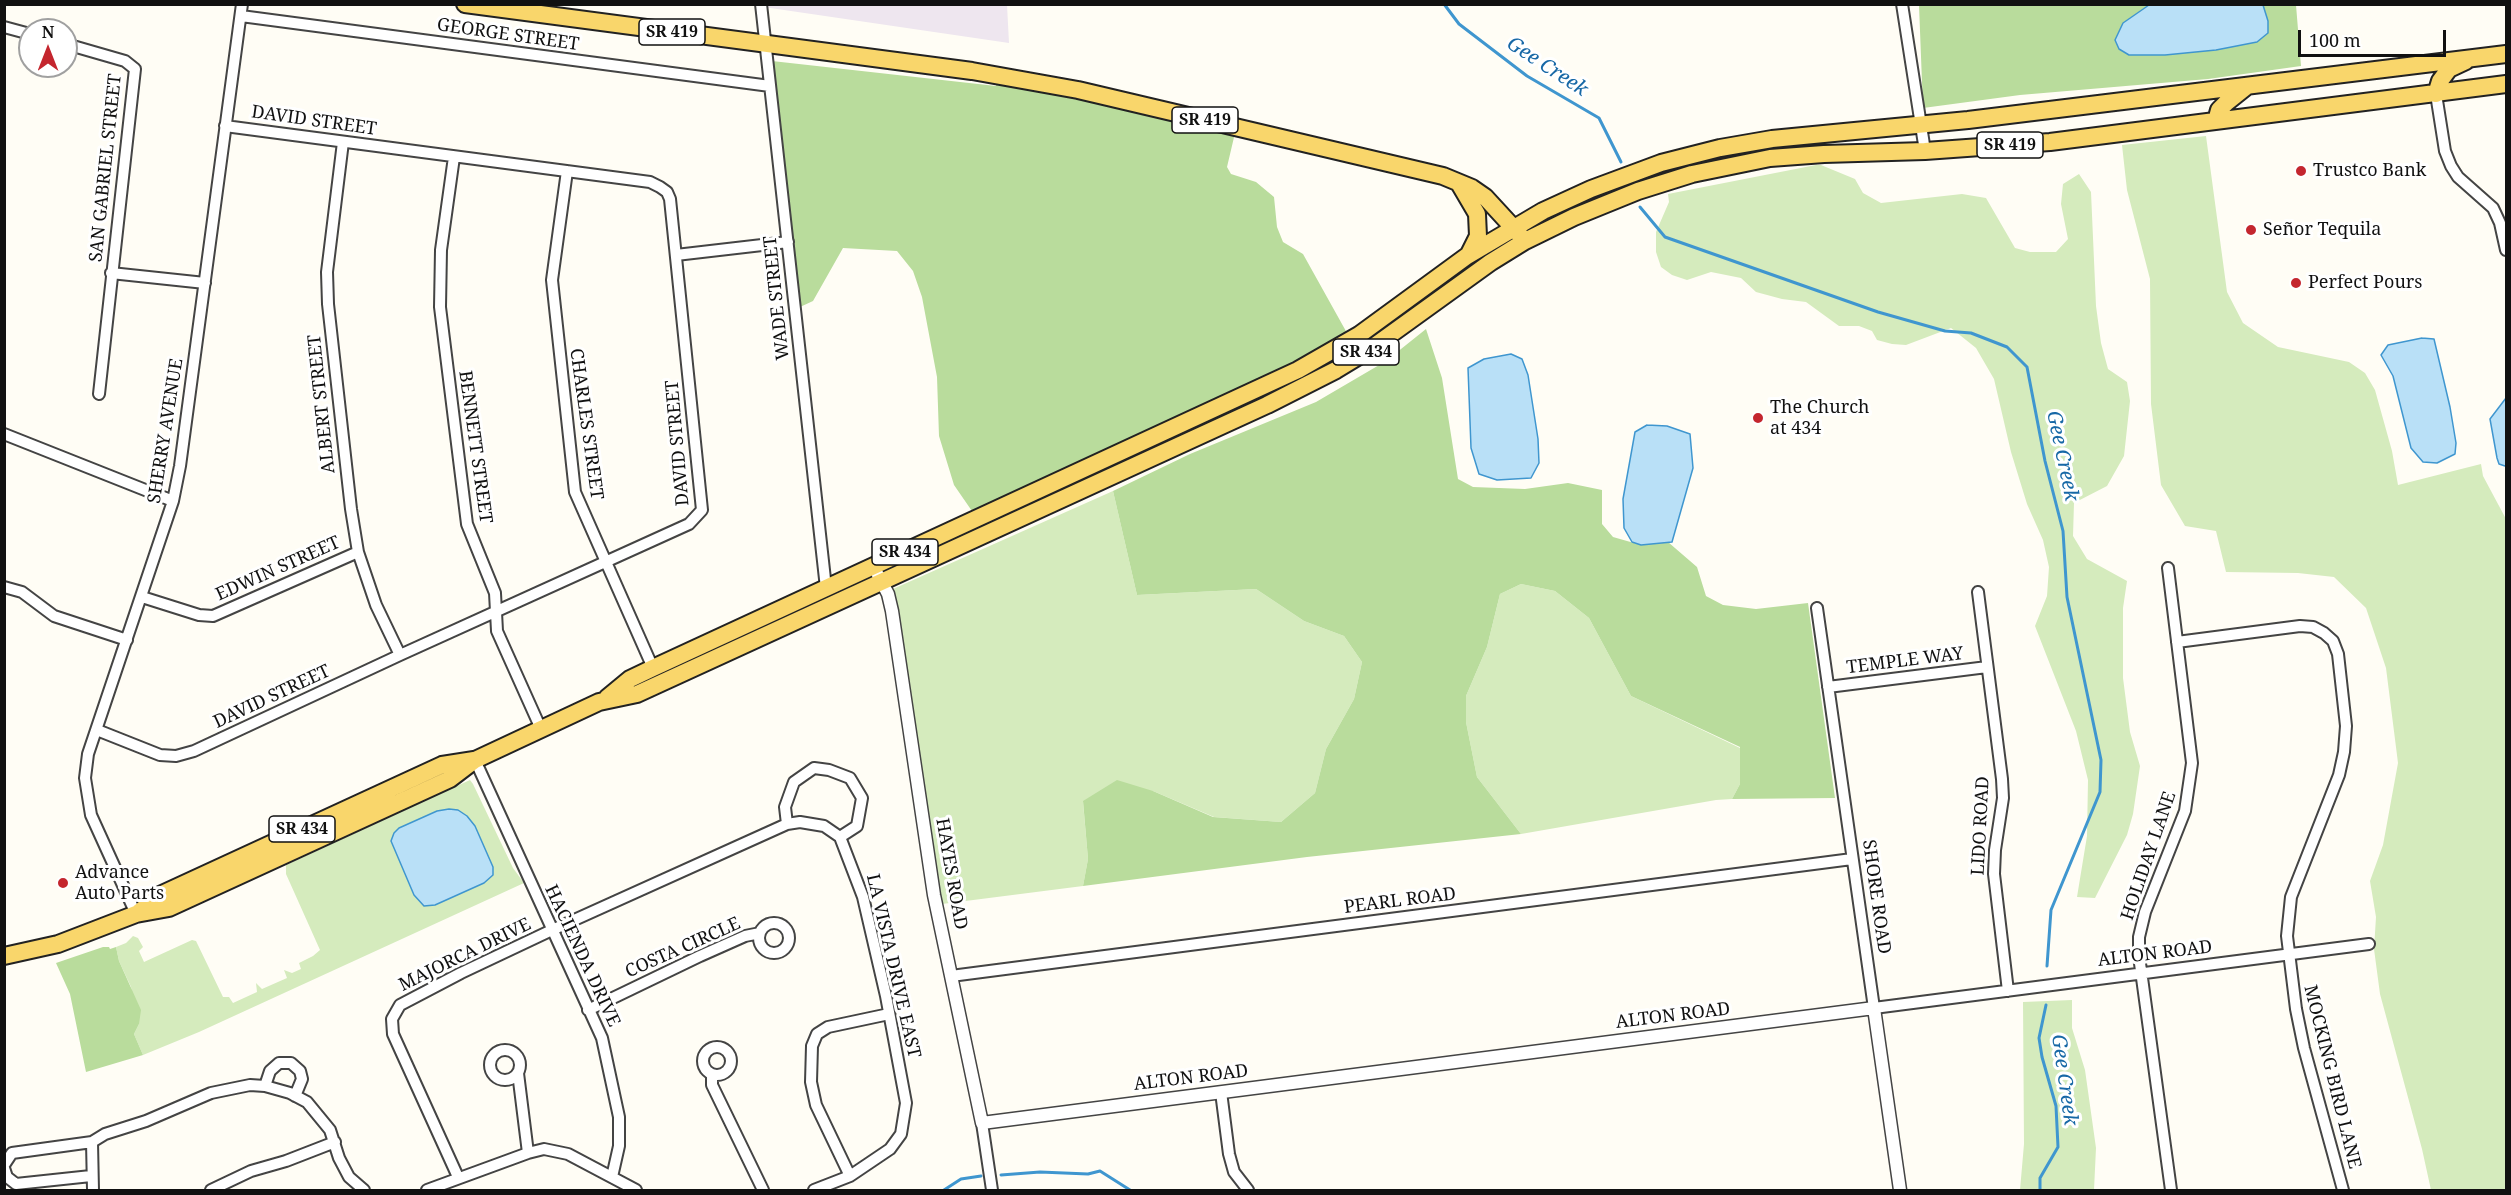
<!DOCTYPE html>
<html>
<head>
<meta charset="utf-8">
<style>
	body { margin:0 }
	#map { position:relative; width:2511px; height:1195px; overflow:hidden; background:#fffdf5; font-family:"Noto Serif",serif }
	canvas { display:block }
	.frame { position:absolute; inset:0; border:6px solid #111; pointer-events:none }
	.north { position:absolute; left:18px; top:18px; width:60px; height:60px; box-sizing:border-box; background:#fff; border:2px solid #a0a0a0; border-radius:50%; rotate:0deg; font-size:16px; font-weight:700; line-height:24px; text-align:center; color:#111 }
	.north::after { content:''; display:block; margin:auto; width:21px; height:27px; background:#c4262e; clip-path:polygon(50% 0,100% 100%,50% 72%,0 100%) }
	.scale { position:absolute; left:2298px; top:30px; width:148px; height:27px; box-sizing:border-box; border:3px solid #111; border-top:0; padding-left:8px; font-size:18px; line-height:21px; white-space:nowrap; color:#111; -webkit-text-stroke:4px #fff; paint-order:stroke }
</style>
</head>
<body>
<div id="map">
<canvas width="2511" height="1195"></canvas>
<div class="frame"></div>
<div class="north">N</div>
<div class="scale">100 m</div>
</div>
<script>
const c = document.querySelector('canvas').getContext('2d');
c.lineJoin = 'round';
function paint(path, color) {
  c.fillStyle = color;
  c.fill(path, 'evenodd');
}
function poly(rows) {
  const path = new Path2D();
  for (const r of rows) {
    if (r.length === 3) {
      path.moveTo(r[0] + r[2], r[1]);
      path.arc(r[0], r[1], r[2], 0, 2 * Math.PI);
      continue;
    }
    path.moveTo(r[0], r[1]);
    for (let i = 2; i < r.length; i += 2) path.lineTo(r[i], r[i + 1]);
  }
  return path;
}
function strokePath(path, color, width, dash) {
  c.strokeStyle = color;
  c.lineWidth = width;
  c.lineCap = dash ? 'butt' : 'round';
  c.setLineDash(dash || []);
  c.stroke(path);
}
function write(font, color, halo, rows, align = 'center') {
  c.font = font + ' "Noto Serif",serif';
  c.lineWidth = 6;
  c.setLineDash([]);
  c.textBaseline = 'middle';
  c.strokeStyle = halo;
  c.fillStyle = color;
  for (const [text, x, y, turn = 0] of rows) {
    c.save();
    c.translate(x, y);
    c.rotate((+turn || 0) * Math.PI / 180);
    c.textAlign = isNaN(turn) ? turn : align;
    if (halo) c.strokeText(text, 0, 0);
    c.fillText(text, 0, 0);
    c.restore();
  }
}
paint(poly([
	[750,5,1007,5,1009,43]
]), '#eee6ef');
paint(poly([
	[2206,136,2227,292,2243,323,2278,347,2349,362,2365,373,2375,390,2392,451,2398,485,2481,464,2483,476,2506,519,2506,1190,2431,1190,2422,1149,2380,994,2374,949,2376,917,2370,881,2383,845,2398,763,2386,668,2366,608,2334,577,2298,573,2226,572,2216,531,2185,526,2161,485,2151,404,2150,279,2127,190,2122,145],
	[1816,165,1821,165,1855,179,1863,193,1881,203,1962,194,1986,198,2015,248,2030,252,2056,252,2068,239,2061,204,2063,184,2079,174,2091,192,2096,306,2101,343,2108,369,2127,382,2130,401,2124,456,2107,486,2074,503,2073,536,2087,559,2127,581,2123,608,2123,678,2130,732,2140,766,2133,814,2127,835,2095,898,2077,897,2087,836,2088,780,2076,731,2035,626,2047,596,2049,567,2043,540,2027,504,2011,452,1994,379,1976,348,1951,328,1906,345,1892,344,1877,340,1872,331,1859,326,1839,326,1806,302,1782,299,1756,292,1741,278,1711,272,1687,280,1672,275,1661,267,1656,252,1656,232,1669,202,1668,194],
	[1113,491,1137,595,1256,589,1304,621,1344,636,1362,662,1354,699,1326,749,1315,793,1281,822,1214,817,1153,791,1083,802,1088,859,1083,886,942,904,893,589],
	[1521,584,1555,591,1589,618,1631,696,1740,748,1740,784,1732,799,1716,800,1521,834,1477,777,1466,722,1466,696,1487,647,1500,594],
	[470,780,473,784,513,868,524,883,199,1032,143,1055,134,1034,139,1024,131,987,119,961,116,947,126,943,133,936,138,938,143,947,139,951,144,962,192,940,196,941,223,997,229,997,233,1003,257,992,256,983,262,989,287,978,284,970,292,973,301,969,299,963,313,956,320,950,286,874,286,865],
	[2072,1000,2072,1028,2085,1070,2096,1148,2094,1190,2020,1190,2024,1144,2023,1002]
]), '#d5ebbd');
paint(poly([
	[1919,5,2149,5,2123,23,2129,54,2165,55,2216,50,2257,42,2268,21,2263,5,2296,5,2301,66,2208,79,2020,95,1923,108],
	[772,61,996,86,996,81,1078,96,1235,133,1227,167,1231,174,1256,182,1274,197,1277,227,1283,242,1303,254,1347,333,1307,359,974,514,954,485,939,436,937,377,922,297,913,271,897,251,843,248,813,301,800,307],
	[1426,329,1442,378,1458,479,1473,487,1525,489,1568,483,1602,490,1602,524,1613,537,1641,545,1668,542,1697,567,1706,596,1723,605,1756,609,1808,603,1835,798,1732,799,1740,784,1740,747,1631,696,1589,618,1555,591,1521,584,1500,594,1487,647,1466,696,1466,722,1477,777,1521,834,1307,857,1083,886,1088,859,1083,801,1117,780,1153,791,1213,817,1281,822,1315,793,1326,749,1354,699,1362,662,1344,636,1304,621,1256,589,1137,595,1113,491,1190,454,1316,402,1386,361],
	[103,947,109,947,110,949,116,947,119,961,141,1010,139,1024,134,1034,143,1055,86,1072,70,994,56,963]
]), '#b9dc9c');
const water = poly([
	[2149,5,2263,5,2268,21,2268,33,2257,42,2216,50,2165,55,2129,55,2119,49,2115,40,2123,23,2149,5],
	[2422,338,2434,339,2450,407,2456,443,2455,454,2437,463,2423,462,2411,448,2393,376,2381,355,2388,345,2422,338],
	[1511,354,1522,359,1528,375,1538,439,1539,463,1531,478,1497,480,1479,474,1471,448,1468,368,1484,359,1511,354],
	[2506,398,2506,466,2505,466,2499,464,2497,458,2490,419,2506,398],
	[1647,425,1667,426,1690,434,1693,468,1672,542,1641,545,1632,542,1624,528,1623,499,1635,432,1647,425],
	[449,809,458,810,467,816,475,826,493,867,493,875,484,883,435,905,424,906,414,895,391,841,394,833,399,828,437,811,449,809]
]);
paint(water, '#b9e0f7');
strokePath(water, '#3f96cf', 1.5);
strokePath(poly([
	[1444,4,1459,24,1527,76,1599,118,1621,162],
	[1640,207,1665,237,1878,312,1945,331,1971,333,2007,347,2027,367,2045,461,2063,531,2067,597,2101,760,2100,792,2051,910,2047,966],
	[1001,1175,1040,1172,1088,1174,1100,1171,1130,1190],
	[944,1190,961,1179,981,1176],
	[2040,1190,2040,1178,2058,1147,2056,1106,2042,1057,2039,1038,2046,1005]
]), '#3f96cf', 3);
const minor = poly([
	[761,4,826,588],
	[1902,4,1925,151],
	[241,16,770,86],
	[4,27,30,34],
	[66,44,125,61,135,69,99,394],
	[2436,94,2445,151,2451,166,2458,177,2493,208,2500,223,2506,250],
	[343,142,327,272,328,304,351,509,358,552,376,605,400,655],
	[454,157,441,250,440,307,467,524,495,593,497,631,541,729],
	[567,171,552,280,575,492,653,668],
	[676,255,788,242],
	[111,273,205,283],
	[4,434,173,501],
	[2168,568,2192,763,2185,811,2145,912,2139,937,2139,956,2171,1190],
	[4,587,22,592,54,616,127,640],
	[1978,592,2002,779,2003,798,1995,850,1994,874,2008,991],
	[142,597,199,615,213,616,358,552],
	[1817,608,1874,1008,2369,944],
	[2177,642,2300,626,2313,627,2324,633,2333,641,2338,654,2346,726,2344,752,2339,775,2291,897,2287,936,2296,1009,2304,1048,2343,1190],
	[1828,687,1987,667],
	[97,730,160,755,176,756,194,751,400,655,689,524,702,510,670,199,667,192,660,187,650,182,225,126],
	[475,760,602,1038,619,1117,619,1146,612,1177],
	[787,824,785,807,794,782,814,768,829,770,850,778,862,798,857,826,840,837],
	[136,914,91,815,85,778,88,754,173,501,180,466,242,4],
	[774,938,15],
	[951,976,1852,859],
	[588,1010,700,956,745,936,760,933],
	[717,1061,14],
	[505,1065,15],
	[518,1073,528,1153],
	[712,1074,712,1085,763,1190],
	[265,1086,270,1071,279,1063,291,1063,300,1071,302,1079,295,1096],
	[1221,1092,1229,1154,1234,1172,1248,1190],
	[982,1123,992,1190],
	[92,1142,93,1190],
	[4,1165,12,1153,92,1142,105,1134,146,1121,211,1093,250,1085,265,1086,290,1093,307,1102,330,1130,339,1158,349,1177,364,1190],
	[4,1168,7,1177,16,1184,91,1176],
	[850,1176,816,1105,811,1082,812,1046,817,1034,828,1027,889,1014],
	[458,1177,393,1034,392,1019,400,1005,461,973,552,930,787,824,800,822,824,826,840,837,863,897,886,996,906,1103,901,1134,890,1149,850,1176,814,1190],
	[211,1190,251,1171,286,1161,335,1142],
	[427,1190,528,1153,544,1149,568,1154,636,1190]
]);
const tertiary = poly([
	[878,575,888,594,892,611,934,895,982,1123,1874,1008,1900,1190]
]);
const primary = poly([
	[465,4,972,71,1078,90,1443,176,1472,188,1485,197,1520,235],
	[2436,94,2440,81,2449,69,2466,61],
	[2216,121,2219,110,2226,103,2246,87],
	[1460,185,1477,214,1478,236,1469,254],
	[607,698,630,679,653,668,1298,370,1359,335,1467,256,1543,211,1591,189,1661,163,1720,148,1772,139,1968,120,2506,54],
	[139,912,162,894,442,765,474,760],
	[4,956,58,944,136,914,169,908,450,779,475,760,599,702,637,694,1267,405,1336,370,1369,350,1491,262,1525,241,1574,217,1638,191,1692,174,1770,158,1824,154,1925,151,2050,142,2506,84]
]);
strokePath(minor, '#444', 14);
strokePath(tertiary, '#444', 15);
strokePath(primary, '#222', 20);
strokePath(minor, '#fff', 10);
strokePath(tertiary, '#fff', 12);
strokePath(primary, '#f9d66b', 16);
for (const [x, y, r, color] of [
	[2301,171,6,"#c4262e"],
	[2251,230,6,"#c4262e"],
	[2296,283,6,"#c4262e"],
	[1758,418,6,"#c4262e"],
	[63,883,6,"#c4262e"]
]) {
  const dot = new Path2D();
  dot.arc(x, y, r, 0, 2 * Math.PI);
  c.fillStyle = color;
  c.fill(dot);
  strokePath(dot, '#fff', 2);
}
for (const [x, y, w] of [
	[672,32,66],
	[1205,120,66],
	[2010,145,66],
	[1366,352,66],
	[905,552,66],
	[302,829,66]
]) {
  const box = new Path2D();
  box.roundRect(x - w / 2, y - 13, w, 26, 4.5);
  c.fillStyle = '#fff';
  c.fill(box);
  strokePath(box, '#111', 1.5);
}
write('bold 16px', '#111', null, [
	["SR 419",672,32],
	["SR 419",1205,120],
	["SR 419",2010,145],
	["SR 434",1366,352],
	["SR 434",905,552],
	["SR 434",302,829]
]);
write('18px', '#111', '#fff', [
	["GEORGE STREET",508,35,8],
	["DAVID STREET",314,121,8],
	["SAN GABRIEL STREET",106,168,-84],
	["WADE STREET",777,298,-96],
	["ALBERT STREET",322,404,-96],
	["CHARLES STREET",586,424,82],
	["SHERRY AVENUE",166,431,-81],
	["DAVID STREET",678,443,-95],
	["BENNETT STREET",475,447,82],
	["EDWIN STREET",278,569,-24],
	["TEMPLE WAY",1905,661,-7],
	["DAVID STREET",272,697,-25],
	["LIDO ROAD",1981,826,-87],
	["HOLIDAY LANE",2149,856,-71],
	["HAYES ROAD",951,874,80],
	["SHORE ROAD",1876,897,82],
	["PEARL ROAD",1400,901,-7],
	["COSTA CIRCLE",683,948,-24],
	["ALTON ROAD",2155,954,-7],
	["MAJORCA DRIVE",465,955,-26],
	["HACIENDA DRIVE",582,956,65],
	["LA VISTA DRIVE EAST",893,966,77],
	["ALTON ROAD",1673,1016,-7],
	["MOCKING BIRD LANE",2332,1077,76],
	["ALTON ROAD",1191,1078,-7]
]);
write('18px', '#111', '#fff', [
	["Trustco Bank",2313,171],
	["Señor Tequila",2263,230],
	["Perfect Pours",2308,283],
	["The Church",1770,408],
	["at 434",1770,429],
	["Advance",75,873],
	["Auto Parts",75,894]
], 'left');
write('italic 20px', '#1768a6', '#fff', [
	["Gee Creek",1547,67,33],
	["Gee Creek",2062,456,78],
	["Gee Creek",2064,1080,82]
]);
</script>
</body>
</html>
